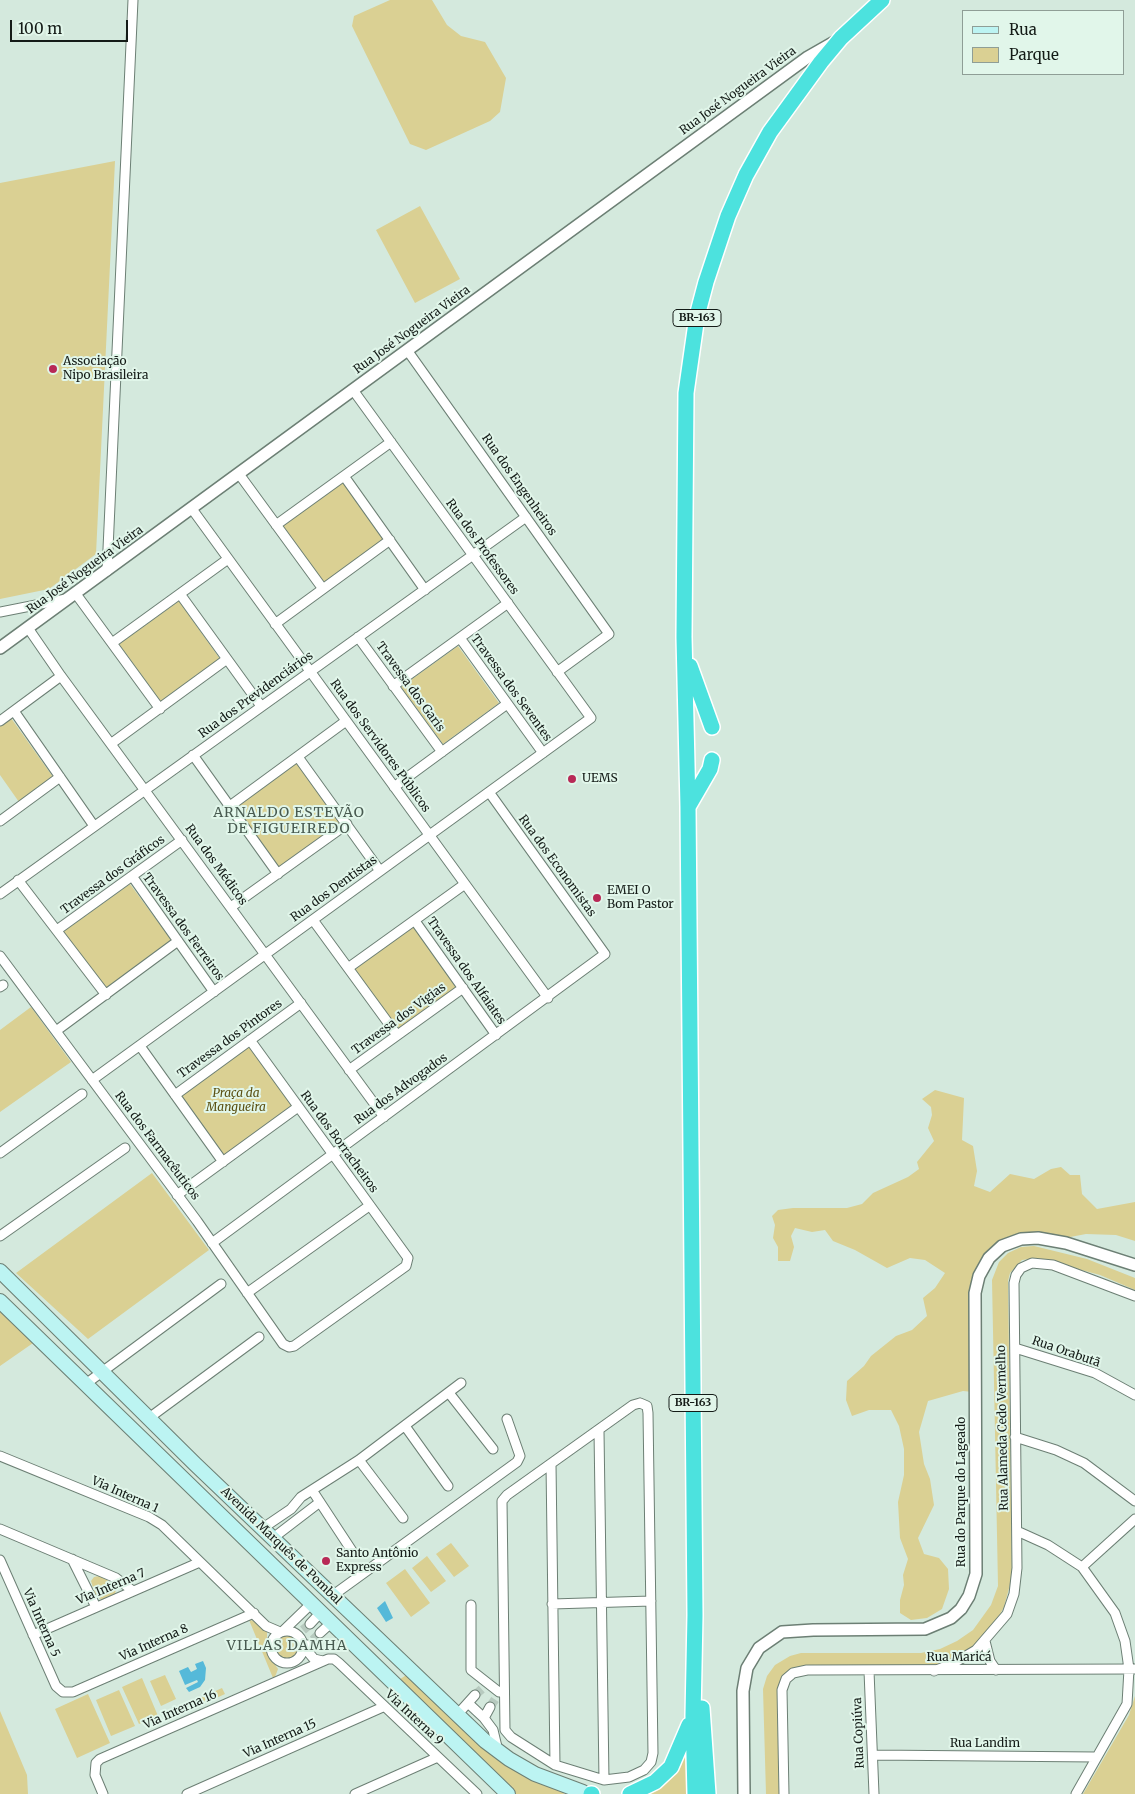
<!DOCTYPE html>
<html>
<head>
<meta charset="utf-8">
<style>
	body { margin:0 }
	#map { position:relative; width:1135px; height:1794px; overflow:hidden; background:#d4e9dd; font-family:Merriweather,serif }
	canvas { display:block }
	.legend { position:absolute; left:962px; top:10px; width:162px; height:65px; box-sizing:border-box; background:#e1f6ea; border:1px solid #8f9e96; margin:0; padding:6px 9px; list-style:none; font-size:15px; color:#141b17 }
	.legend li { display:flex; align-items:center; gap:10px; height:25px }
	.legend b { width:25px; border:1px solid #8f9e96 }
	.scale { position:absolute; left:10px; top:20px; width:118px; height:22px; box-sizing:border-box; border:2px solid #141b17; border-top:0; padding-left:6px; font-size:15px; line-height:18px; white-space:nowrap; color:#141b17; -webkit-text-stroke:4px #e1f6ea; paint-order:stroke }
</style>
</head>
<body>
<div id="map">
<canvas width="1135" height="1794"></canvas>
<ul class="legend">
<li><b style="height:6px;background:#bcf4f2"></b>Rua</li>
<li><b style="height:14px;background:#dad093"></b>Parque</li>
</ul>
<div class="scale">100 m</div>
</div>
<script>
const c = document.querySelector('canvas').getContext('2d');
c.lineJoin = 'round';
function paint(path, color) {
  c.fillStyle = color;
  c.fill(path, 'evenodd');
}
function poly(rows) {
  const path = new Path2D();
  for (const r of rows) {
    if (r.length === 3) {
      path.moveTo(r[0] + r[2], r[1]);
      path.arc(r[0], r[1], r[2], 0, 2 * Math.PI);
      continue;
    }
    path.moveTo(r[0], r[1]);
    for (let i = 2; i < r.length; i += 2) path.lineTo(r[i], r[i + 1]);
  }
  return path;
}
function strokePath(path, color, width, dash) {
  c.strokeStyle = color;
  c.lineWidth = width;
  c.lineCap = dash ? 'butt' : 'round';
  c.setLineDash(dash || []);
  c.stroke(path);
}
function write(font, color, halo, rows, align = 'center') {
  c.font = font + ' Merriweather,serif';
  c.lineWidth = 4;
  c.setLineDash([]);
  c.textBaseline = 'middle';
  c.strokeStyle = halo;
  c.fillStyle = color;
  for (const [text, x, y, turn = 0] of rows) {
    c.save();
    c.translate(x, y);
    c.rotate((+turn || 0) * Math.PI / 180);
    c.textAlign = isNaN(turn) ? turn : align;
    if (halo) c.strokeText(text, 0, 0);
    c.fillText(text, 0, 0);
    c.restore();
  }
}
paint(poly([
	[390,0,432,0,447,25,461,36,485,42,506,78,500,112,490,121,426,150,410,144,352,26,354,16],
	[115,161,96,554,49,589,0,599,0,183],
	[420,206,460,279,415,303,376,230],
	[343,482,384,540,324,584,282,525],
	[179,601,220,659,161,702,119,644],
	[458,646,499,703,443,744,401,687],
	[11,718,53,777,19,802,0,775,0,726],
	[297,762,341,824,279,869,235,806],
	[130,884,172,941,106,989,63,932],
	[414,926,457,987,398,1030,354,969],
	[31,1007,71,1062,0,1112,0,1030],
	[249,1046,292,1106,224,1156,181,1095],
	[935,1090,964,1098,962,1140,973,1146,977,1171,974,1186,990,1192,1010,1174,1034,1179,1051,1169,1061,1167,1070,1175,1080,1175,1082,1194,1097,1209,1135,1202,1135,1241,1116,1235,1086,1234,1065,1238,1016,1237,983,1262,973,1392,963,1391,928,1401,919,1432,924,1464,930,1479,934,1505,918,1538,924,1554,939,1558,948,1569,949,1589,942,1609,927,1618,911,1620,900,1613,900,1600,904,1585,903,1575,908,1559,900,1538,898,1502,904,1475,904,1449,899,1426,891,1410,869,1410,852,1416,846,1400,847,1381,864,1366,871,1356,896,1336,912,1330,927,1316,923,1298,935,1288,945,1273,925,1260,910,1258,887,1268,855,1250,833,1241,825,1230,812,1232,795,1228,791,1236,794,1247,790,1261,778,1261,778,1247,773,1238,775,1225,772,1216,778,1210,793,1208,847,1208,862,1204,873,1193,908,1177,919,1169,917,1162,934,1141,928,1128,932,1115,931,1107,922,1099],
	[152,1173,209,1250,88,1339,16,1273],
	[1034,1246,1087,1259,1135,1278,1135,1290,1100,1275,1037,1258,1022,1260,1010,1273,1008,1281,1012,1577,1004,1607,994,1625,973,1647,957,1657,939,1665,929,1667,797,1667,789,1671,782,1678,777,1691,779,1794,766,1794,763,1689,767,1676,775,1665,790,1656,801,1653,921,1653,940,1649,957,1641,973,1630,991,1605,998,1586,992,1280,999,1262,1008,1253,1021,1247],
	[0,1306,36,1341,0,1366],
	[451,1543,469,1566,454,1577,436,1554],
	[427,1556,446,1581,431,1592,412,1568],
	[405,1569,430,1603,411,1617,386,1583],
	[99,1576,117,1585,115,1594,103,1600,96,1597,91,1581,94,1577],
	[249,1620,256,1621,267,1632,267,1653,278,1669,275,1677,273,1678],
	[287,1646,13],
	[408,1674,479,1743,568,1792,563,1794,514,1794,397,1681],
	[165,1675,176,1699,161,1706,150,1681],
	[142,1678,158,1716,139,1724,122,1687],
	[222,1688,225,1694,192,1709,189,1703],
	[119,1690,135,1726,111,1736,96,1700],
	[88,1694,110,1743,77,1758,55,1709],
	[1135,1696,1135,1794,1083,1794,1129,1715],
	[0,1711,27,1775,28,1794,0,1794],
	[686,1752,687,1794,645,1794,678,1767]
]), '#dad093');
paint(poly([
	[385,1601,393,1618,386,1622,377,1608],
	[203,1661,206,1668,205,1680,200,1687,189,1692,186,1688,198,1682,197,1680,185,1685,179,1671,188,1667,191,1672,197,1669,195,1664]
]), '#55b9d9');
strokePath(poly([
	[303,1630,310,1624],
	[313,1640,320,1633],
	[475,1695,484,1687],
	[490,1707,496,1698]
]), '#b7cabf', 9, [9, 4.5]);
const minor = poly([
	[407,350,609,634,557,672],
	[239,474,323,589],
	[344,476,425,590],
	[192,509,548,998],
	[276,525,391,442],
	[107,571,133,0],
	[76,594,160,709],
	[180,594,261,706],
	[0,612,66,599],
	[275,624,390,540],
	[28,628,61,676,384,1117],
	[358,637,442,752],
	[460,638,543,753],
	[112,643,228,559],
	[393,686,508,603],
	[14,711,94,826],
	[0,721,61,676],
	[112,743,227,659],
	[193,755,278,874],
	[298,757,380,871],
	[394,787,507,704],
	[230,806,346,721],
	[0,821,60,777],
	[132,876,214,992],
	[18,880,106,995],
	[0,894,526,517],
	[231,907,347,824],
	[313,920,397,1035],
	[415,921,496,1035],
	[57,930,182,840],
	[0,956,197,1221,283,1344,289,1347,294,1346,406,1266,408,1258,250,1040],
	[348,968,465,884],
	[0,987,3,985],
	[56,1031,178,941],
	[140,1046,223,1162],
	[349,1070,463,988],
	[92,1080,591,718,353,390],
	[175,1095,301,1003],
	[0,1153,82,1094],
	[177,1195,298,1107],
	[0,1236,125,1148],
	[212,1243,605,954,489,792],
	[247,1293,369,1206],
	[1015,1348,1095,1373,1135,1395],
	[87,1383,221,1284],
	[449,1393,493,1449],
	[640,1403,647,1406,648,1413,653,1753,651,1762,644,1770,629,1777,604,1780,555,1765,511,1737,505,1730,502,1501,507,1495,633,1405,640,1403],
	[149,1418,259,1337],
	[405,1426,448,1486],
	[599,1431,604,1780],
	[1015,1437,1056,1450,1084,1463,1135,1501],
	[0,1456,149,1517,162,1525,266,1626,280,1632],
	[359,1460,403,1518],
	[551,1464,555,1765],
	[312,1490,352,1551],
	[263,1528,291,1509,301,1497,359,1460,461,1383],
	[0,1529,116,1578,133,1591],
	[1017,1531,1048,1545,1082,1567,1115,1613,1125,1641,1129,1669,1127,1704,1076,1794],
	[273,1538,320,1502],
	[72,1559,96,1607],
	[0,1560,56,1686,63,1692,73,1692,254,1613],
	[1082,1567,1135,1519],
	[332,1596,517,1462,520,1456,507,1419],
	[552,1604,651,1601],
	[471,1605,471,1670,499,1692],
	[310,1624,321,1612],
	[287,1647,16],
	[283,1631,312,1603],
	[320,1633,332,1622],
	[33,1635,200,1562],
	[985,1641,990,1661,996,1670],
	[308,1645,309,1653,314,1659,323,1661],
	[869,1671,874,1794],
	[934,1671,954,1663,976,1650,1007,1614,1014,1594,1017,1568,1014,1283,1016,1275,1021,1268,1032,1263,1053,1265,1135,1296],
	[468,1703,484,1718,493,1730,498,1751],
	[457,1715,475,1695],
	[484,1718,490,1707],
	[873,1755,1096,1757],
	[103,1794,95,1775,96,1763,100,1759,328,1659,334,1659,339,1663,477,1794],
	[187,1794,383,1707],
	[355,1794,438,1757],
	[784,1794,782,1690,786,1679,793,1673,807,1670,1135,1669]
]);
const tertiary = poly([
	[0,648,808,57,836,41],
	[744,1794,743,1691,747,1668,759,1648,782,1632,813,1630,925,1629,951,1618,961,1609,969,1596,976,1574,975,1293,979,1276,989,1258,1002,1246,1021,1239,1038,1238,1066,1243,1135,1265]
]);
const secondary = poly([
	[0,1271,195,1464,485,1741,509,1759,535,1774,583,1792],
	[0,1301,508,1794]
]);
const trunk = poly([
	[690,666,712,727],
	[688,807,710,769,712,760],
	[702,1708,708,1794],
	[591,1794,592,1794],
	[630,1794,655,1782,671,1767,689,1725],
	[695,1794,693,1716,695,1615,688,807,684,637,686,393,697,316,706,282,728,216,746,175,770,132,821,62,841,38,882,0]
]);
strokePath(minor, '#6c7f74', 11);
strokePath(tertiary, '#6c7f74', 14);
strokePath(secondary, '#6c7f74', 16);
strokePath(trunk, '#fff', 18);
strokePath(minor, '#fff', 9);
strokePath(tertiary, '#fff', 11);
strokePath(secondary, '#bcf4f2', 14);
strokePath(trunk, '#4ce2de', 15);
for (const [x, y, r, color] of [
	[53,369,5,"#b82956"],
	[572,779,5,"#b82956"],
	[597,898,5,"#b82956"],
	[326,1561,5,"#b82956"]
]) {
  const dot = new Path2D();
  dot.arc(x, y, r, 0, 2 * Math.PI);
  c.fillStyle = color;
  c.fill(dot);
  strokePath(dot, '#e1f6ea', 2);
}
for (const [x, y, w] of [
	[697,318,48],
	[693,1403,48]
]) {
  const box = new Path2D();
  box.roundRect(x - w / 2, y - 8.5, w, 17, 4);
  c.fillStyle = '#e1f6ea';
  c.fill(box);
  strokePath(box, '#141b17', 1);
}
write('bold 11px', '#141b17', null, [
	["BR-163",697,318],
	["BR-163",693,1403]
]);
write('12px', '#141b17', '#e1f6ea', [
	["Rua José Nogueira Vieira",738,91,-36],
	["Rua José Nogueira Vieira",412,330,-36],
	["Rua dos Engenheiros",519,485,55],
	["Rua dos Professores",482,547,54],
	["Rua José Nogueira Vieira",85,570,-36],
	["Travessa dos Garis",410,687,54],
	["Travessa dos Seventes",511,688,54],
	["Rua dos Previdenciários",256,695,-36],
	["Rua dos Servidores Públicos",380,746,54],
	["Rua dos Médicos",216,865,54],
	["Rua dos Economistas",557,866,54],
	["Travessa dos Gráficos",113,875,-36],
	["Rua dos Dentistas",334,889,-36],
	["Travessa dos Ferreiros",183,927,54],
	["Travessa dos Alfaiates",466,971,55],
	["Travessa dos Vigias",399,1019,-36],
	["Travessa dos Pintores",230,1039,-36],
	["Rua dos Advogados",401,1089,-36],
	["Rua dos Borracheiros",339,1142,54],
	["Rua dos Farmacêuticos",157,1146,53],
	["Rua Orabutã",1066,1352,19],
	["Rua Alameda Cedo Vermelho",1003,1428,-91],
	["Rua do Parque do Lageado",962,1492,-90],
	["Via Interna 1",125,1495,24],
	["Avenida Marquês de Pombal",281,1546,44],
	["Via Interna 7",111,1587,-23],
	["Via Interna 5",41,1623,66],
	["Via Interna 8",154,1643,-24],
	["Rua Maricá",959,1658],
	["Via Interna 16",180,1710,-24],
	["Via Interna 9",414,1718,43],
	["Rua Copiúva",859,1733,-92],
	["Via Interna 15",280,1739,-24],
	["Rua Landim",985,1744]
]);
write('12px', '#141b17', '#e1f6ea', [
	["Associação",63,362],
	["Nipo Brasileira",63,376],
	["UEMS",582,779],
	["EMEI O",607,891],
	["Bom Pastor",607,905],
	["Santo Antônio",336,1554],
	["Express",336,1568]
], 'left');
write('italic 12px', '#5a4f11', '#e1f6ea', [
	["Praça da",236,1094],
	["Mangueira",236,1108]
]);
c.letterSpacing = '1px';
write('14px', '#485a50', '#e1f6ea', [
	["ARNALDO ESTEVÃO",289,813],
	["DE FIGUEIREDO",289,829],
	["VILLAS DAMHA",287,1646]
]);
c.letterSpacing = '0px';
</script>
</body>
</html>
